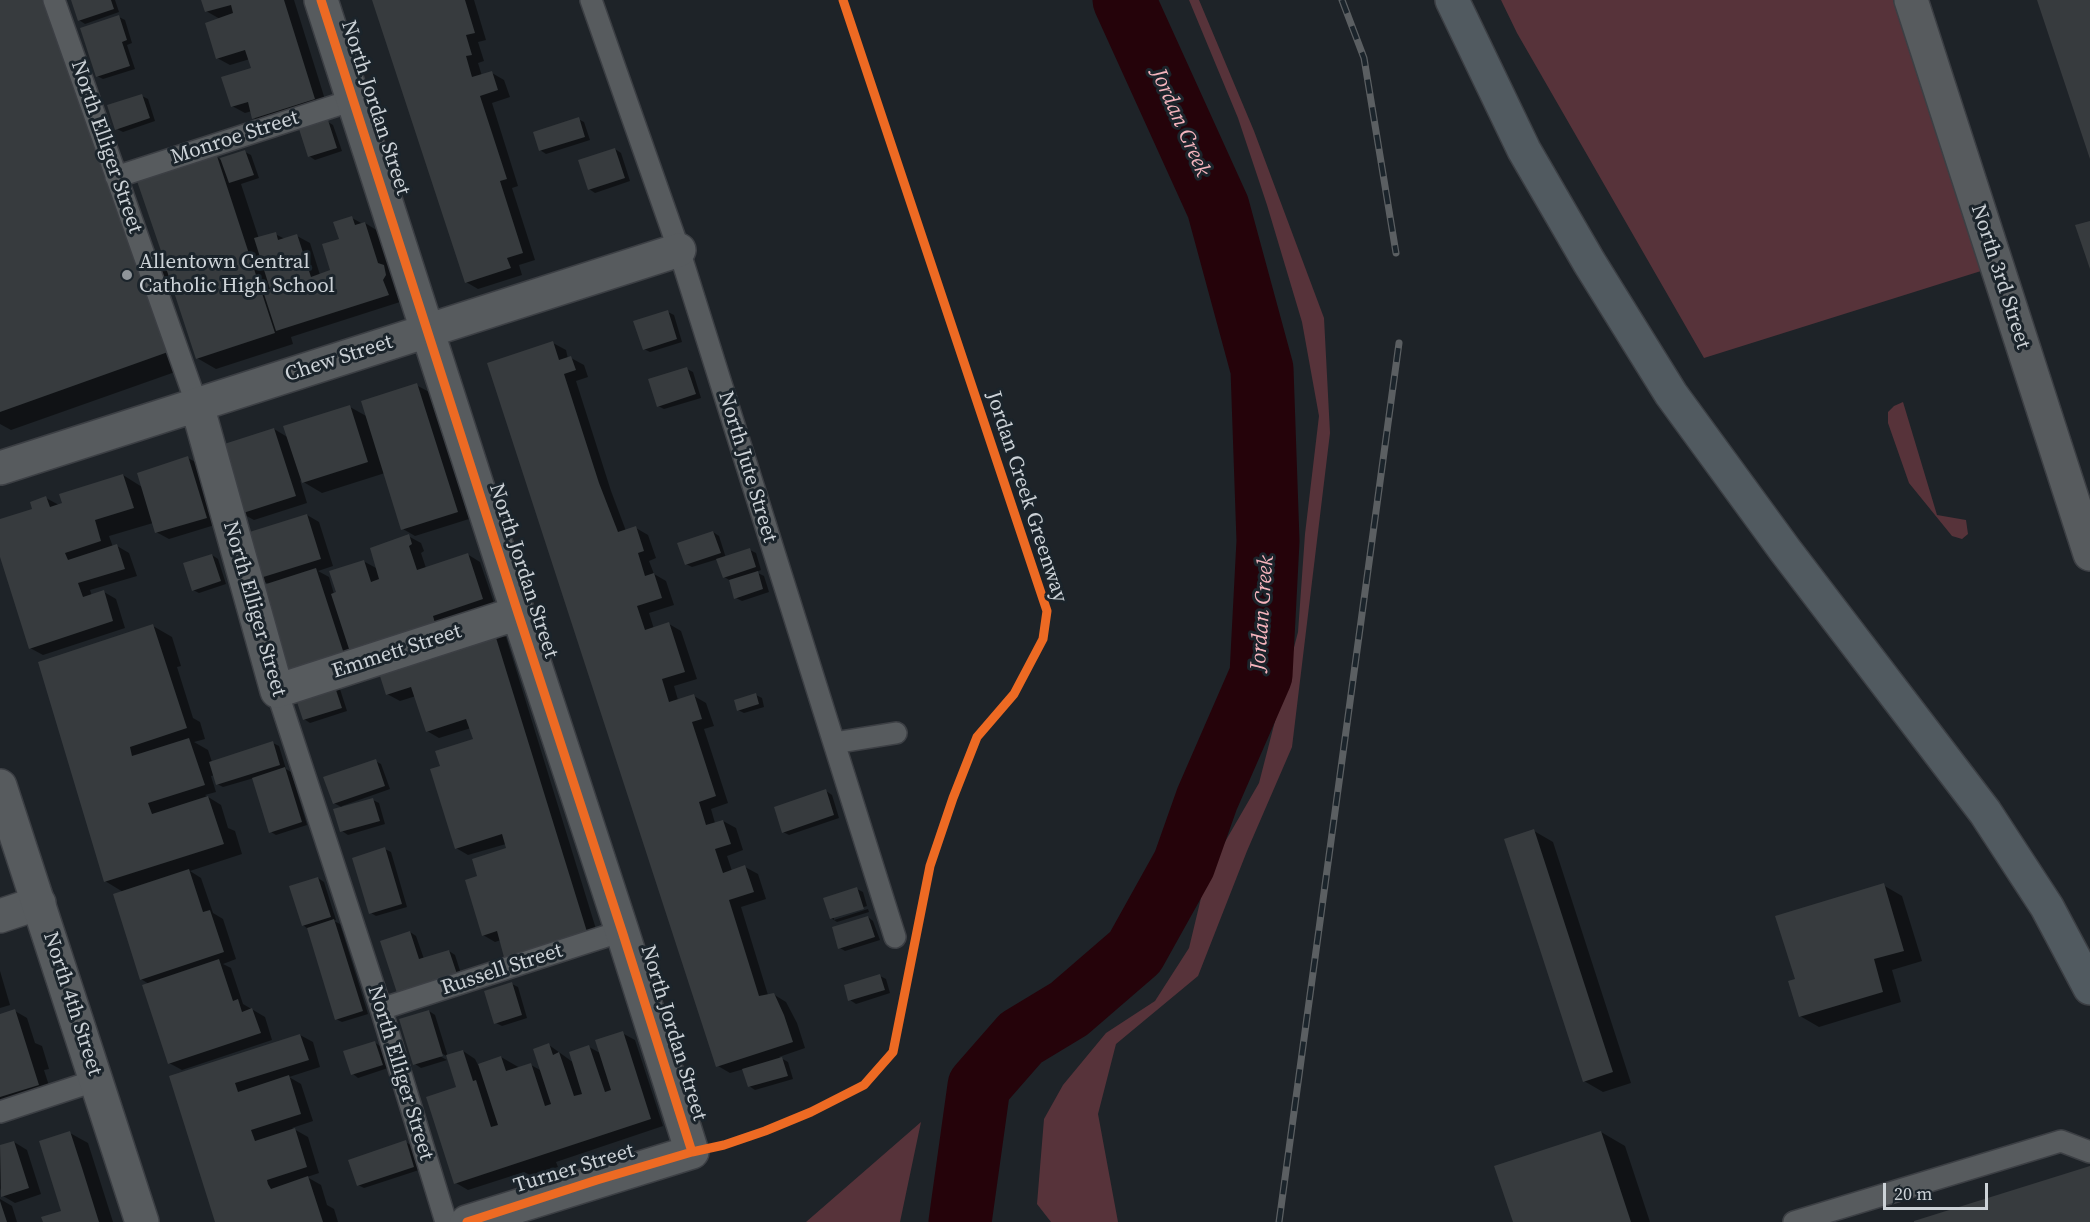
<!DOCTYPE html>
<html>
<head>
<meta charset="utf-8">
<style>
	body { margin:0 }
	#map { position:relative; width:2090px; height:1222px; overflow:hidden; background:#1e2328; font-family:"Source Serif 4",serif }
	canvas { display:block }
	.scale { position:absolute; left:1883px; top:1183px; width:105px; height:27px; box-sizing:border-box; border:3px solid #ccd2d7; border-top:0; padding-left:8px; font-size:18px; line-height:21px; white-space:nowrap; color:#ccd2d7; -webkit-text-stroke:4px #1b242b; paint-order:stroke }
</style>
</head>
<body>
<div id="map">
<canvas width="2090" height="1222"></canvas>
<div class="scale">20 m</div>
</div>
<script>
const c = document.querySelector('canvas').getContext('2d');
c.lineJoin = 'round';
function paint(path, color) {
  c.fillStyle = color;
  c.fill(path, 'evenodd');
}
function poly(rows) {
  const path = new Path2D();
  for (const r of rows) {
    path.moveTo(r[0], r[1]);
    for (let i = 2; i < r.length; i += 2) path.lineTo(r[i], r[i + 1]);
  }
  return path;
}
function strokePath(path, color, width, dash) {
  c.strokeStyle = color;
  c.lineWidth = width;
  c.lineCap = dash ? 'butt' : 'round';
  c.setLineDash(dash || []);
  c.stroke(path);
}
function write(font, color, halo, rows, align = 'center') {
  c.font = font + ' "Source Serif 4",serif';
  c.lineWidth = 6;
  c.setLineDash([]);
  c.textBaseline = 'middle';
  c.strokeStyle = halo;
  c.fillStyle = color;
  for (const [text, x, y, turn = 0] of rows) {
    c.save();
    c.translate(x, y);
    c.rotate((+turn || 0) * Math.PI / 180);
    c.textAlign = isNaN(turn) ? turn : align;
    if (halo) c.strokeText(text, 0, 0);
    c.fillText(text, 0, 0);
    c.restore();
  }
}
paint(poly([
	[1189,0,1199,0,1254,131,1324,318,1330,433,1292,747,1247,851,1198,976,1116,1044,1098,1114,1118,1222,1051,1222,1037,1204,1044,1119,1063,1085,1106,1033,1155,1001,1189,948,1207,873,1259,783,1298,632,1305,534,1319,416,1302,322,1267,205,1238,118],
	[1501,0,1893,0,1981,271,1704,358,1517,33],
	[1903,402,1937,515,1966,520,1968,534,1962,539,1952,536,1909,483,1888,423,1888,412,1894,406],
	[921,1122,900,1222,806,1222]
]), '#57333a');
paint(poly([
	[0,0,62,0,151,253,163,253,217,157,221,160,245,152,251,155,259,178,241,184,259,239,275,234,285,239,297,236,310,243,320,275,332,271,340,240,352,218,363,224,365,223,378,231,390,271,396,274,398,282,396,288,400,302,291,337,293,344,216,369,197,358,172,282,162,282,192,366,11,430,0,424],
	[72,0,115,0,119,12,85,24,79,20],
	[202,0,294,0,327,106,266,125,254,118,252,111,245,113,232,106,253,69,250,59,230,65,217,58,220,19,206,11],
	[373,0,474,0,486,40,478,42,484,61,478,63,482,76,492,73,504,80,510,97,492,103,518,186,512,188,535,260,519,265,522,275,478,289,466,282],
	[119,17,125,20,132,43,127,45,135,69,103,79,97,76],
	[142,96,148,99,155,121,123,132,117,129],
	[578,119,584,122,590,140,546,154,540,150],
	[328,122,333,125,342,151,315,160,309,156],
	[615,149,621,153,630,181,595,193,589,189],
	[668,312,674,315,682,342,650,352,644,349],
	[553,343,566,350,568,359,571,358,584,365,588,377,576,381,611,491,626,531,636,528,648,535,656,558,649,561,654,574,666,581,674,605,649,613,654,629,669,624,681,631,697,679,674,686,678,700,694,696,706,703,714,726,704,729,728,803,711,809,715,823,723,821,736,828,743,850,727,856,732,871,745,867,758,874,766,899,741,907,768,995,773,994,786,1002,797,1023,805,1048,779,1057,788,1062,793,1079,755,1090,749,1086,744,1069,730,1073,718,1066],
	[687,369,693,372,701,398,664,409,658,406],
	[416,385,435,395,441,415,437,417,469,519,415,536,403,529,385,473,322,493,300,480,307,503,254,520,241,513,274,429,289,438,350,407,368,417],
	[188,458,201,465,218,524,169,539,156,532,153,523,109,536,113,547,117,546,129,553,137,576,90,590,92,596,104,592,116,599,125,628,43,655,30,648,0,551,0,520,34,510,46,498,59,505,123,475,142,487],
	[307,515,319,522,333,566,318,571,329,577,334,594,338,592,363,561,378,569,408,536,421,543,424,551,421,553,426,568,467,554,480,562,495,606,357,667,270,585,258,578],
	[713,532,719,536,726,558,750,550,756,553,761,570,756,572,764,576,769,592,742,601,736,598,731,581,724,577,718,559,692,567,686,564],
	[212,555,218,559,226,584,199,593,193,590],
	[153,626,172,637,181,666,177,667,193,718,200,722,205,739,194,742,208,750,212,762,273,743,279,746,286,769,291,772,307,825,276,835,271,832,254,778,223,787,217,784,215,775,211,776,216,792,205,795,221,805,228,828,235,831,242,854,190,871,201,878,213,913,223,919,236,959,223,964,231,968,243,1004,265,1017,272,1040,182,1070,169,1063,149,984,141,979,123,892,105,881,65,749],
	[493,630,506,637,600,942,501,940,495,942,483,935,479,877,508,849,506,844,468,855,456,848,442,767,474,740,471,728,439,738,427,731,416,696,400,701,387,694],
	[333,683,339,686,347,711,310,723,304,719],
	[756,695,762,698,764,707,744,713,738,710],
	[375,761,381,764,390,789,342,806,343,808,373,800,379,803,385,824,348,835,342,831,343,808,334,803],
	[826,791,832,795,839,818,789,835,783,832],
	[1534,831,1553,842,1631,1083,1603,1092,1584,1081],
	[385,849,391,852,407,907,376,916,371,913],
	[318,878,324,882,336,920,334,921,340,924,368,1014,342,1022,336,1019,308,929,303,925],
	[1883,885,1902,896,1922,961,1892,970,1901,1002,1819,1027,1800,1016,1796,980],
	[857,889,863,892,867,906,834,917,834,920,831,918],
	[868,909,869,912,837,922,834,920],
	[868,917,873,921,880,940,845,951,840,948],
	[410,932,416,936,424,959,449,951,455,955,463,980,405,998],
	[0,971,10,1005,0,1008],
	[880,976,886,979,890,993,856,1004,850,1000],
	[512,984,518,987,527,1018,502,1026,496,1023],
	[15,1011,27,1018,35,1043,42,1046,49,1069,44,1070,51,1092,0,1108,0,1015],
	[429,1011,435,1015,448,1057,463,1051,475,1059,478,1065,501,1057,520,1068,531,1065,542,1071,549,1045,574,1063,589,1047,602,1054,622,1033,635,1040,663,1126,556,1162,558,1167,530,1175,524,1172,468,1190,456,1183,458,1087,448,1057,438,1051,436,1054,447,1060,421,1068,415,1064],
	[300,1035,313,1042,320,1067,289,1077,301,1084,313,1121,292,1128,308,1137,319,1173,307,1177,321,1185,327,1205,334,1209,338,1222,217,1222,171,1077],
	[374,1042,380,1046,388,1068,358,1078,353,1074],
	[1601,1132,1625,1146,1650,1222,1514,1222],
	[70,1133,88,1143,113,1222,44,1222,63,1212],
	[14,1142,27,1150,41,1194,15,1203,3,1196,0,1188,0,1147],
	[405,1142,411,1145,419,1170,364,1188,358,1185],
	[0,1199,12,1206,17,1222,0,1222]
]), '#0007');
strokePath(poly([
	[960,1222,979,1086,1021,1038,1069,1009,1135,952,1184,864,1207,799,1261,675,1268,541,1262,369,1218,207,1124,0]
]), '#25030a', 63);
paint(poly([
	[0,0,42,0,132,251,161,251,137,181,217,156,275,333,196,359,167,271,140,272,168,352,0,412],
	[71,0,111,0,114,9,78,21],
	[201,0,284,0,315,99,252,119,248,102,231,107,221,77,251,68,245,50,216,59,205,23,233,13,231,5,205,12],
	[372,0,465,0,475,33,466,35,472,55,466,56,472,77,492,71,498,90,480,96,507,179,500,181,523,253,507,258,511,268,465,283],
	[2037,0,2090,0,2090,159],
	[119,15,127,40,122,42,130,66,96,77,80,28],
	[142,94,150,118,115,130,107,105],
	[579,117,585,137,539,151,533,132],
	[328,120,337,148,308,157,299,129],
	[615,148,625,178,588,190,578,160],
	[245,150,254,175,229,183,220,158],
	[352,216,355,225,365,222,378,263,384,265,386,275,383,280,389,295,276,331,263,291,270,289,254,238,276,232,278,240,297,234,311,277,330,270,322,244,339,239,333,222],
	[2090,221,2090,269,2075,225],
	[668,310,677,339,643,350,633,321],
	[553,341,559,360,571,356,576,370,564,374,599,483,618,532,636,526,644,551,638,553,645,576,654,573,662,598,637,606,645,630,669,622,685,672,662,679,669,702,694,694,702,719,692,722,716,796,699,802,706,825,723,820,731,844,715,849,723,873,745,865,754,892,729,900,759,996,774,993,784,1015,793,1042,716,1067,487,363],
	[687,367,696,394,657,407,648,379],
	[417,383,458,512,401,530,361,401],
	[350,405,368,462,302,483,283,426],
	[274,428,296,496,240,514,218,446],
	[188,456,207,518,155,533,137,473],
	[123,474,134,508,95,520,101,541,65,553,68,560,117,544,125,569,78,583,83,597,104,590,113,621,29,649,0,557,0,519,32,509,30,502,46,496,50,507,62,503,59,494],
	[307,514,321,559,257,579,243,534],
	[713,531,721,553,685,565,677,543],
	[409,534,412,544,409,546,417,570,468,553,483,599,433,616,435,623,350,652,331,594,336,592,329,571,364,560,371,582,379,579,370,548],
	[750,548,756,567,723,578,716,559],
	[212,554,221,581,192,591,183,563],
	[316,568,346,660,290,677,260,586],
	[758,571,763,589,734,599,729,580],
	[153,624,187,728,130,747,132,756,189,738,205,785,148,803,152,814,208,796,224,844,104,882,38,662],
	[493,628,588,935,505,961,497,931,482,936,465,880,477,876,472,859,506,848,502,834,455,849,430,769,440,766,435,751,473,739,466,719,426,732,411,687,386,695,379,673],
	[333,681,342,708,303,720,294,693],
	[756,693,759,704,737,711,734,700],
	[273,741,280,765,216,785,209,762],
	[376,759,385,786,333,804,323,777],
	[285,767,302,822,269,833,252,778],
	[826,789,834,815,782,833,774,807],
	[373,798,380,821,340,832,333,809],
	[1534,829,1613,1072,1583,1082,1504,839],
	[385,847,402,904,369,914,352,858],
	[189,869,203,912,210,910,224,952,140,980,113,894],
	[318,877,331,917,302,926,289,886],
	[1884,883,1904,951,1874,959,1883,992,1799,1017,1788,981,1795,979,1775,916],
	[857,887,864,909,830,919,823,898],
	[868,916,875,937,838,949,832,927],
	[334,919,363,1011,335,1020,307,928],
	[410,931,419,959,449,950,458,977,398,996,380,941],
	[219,959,233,1001,238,999,242,1012,252,1008,261,1033,168,1064,142,985],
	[880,974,885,990,848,1001,844,985],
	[512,982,522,1015,494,1024,484,991],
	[15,1009,39,1085,0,1097,0,1014],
	[429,1010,443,1056,413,1065,399,1019],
	[623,1031,651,1119,454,1184,426,1097,456,1087,446,1055,463,1050,473,1081,476,1080,491,1127,498,1125,478,1064,501,1056,506,1071,531,1063,545,1106,551,1104,533,1049,549,1043,553,1055,559,1052,574,1096,582,1094,569,1052,589,1045,605,1092,611,1090,595,1040],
	[300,1034,309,1060,235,1083,238,1092,289,1075,301,1114,251,1130,255,1141,295,1128,307,1167,267,1180,268,1184,271,1189,308,1176,323,1222,215,1222,169,1076],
	[375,1041,383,1065,351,1075,343,1051],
	[782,1057,788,1076,748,1087,742,1069],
	[70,1131,83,1171,99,1222,43,1222,41,1217,61,1211,39,1141],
	[1601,1131,1631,1222,1513,1222,1494,1166],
	[406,1140,414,1167,357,1186,348,1160],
	[14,1141,29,1188,1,1197,0,1145],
	[2090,1166,2090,1222,1914,1222,1914,1221],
	[0,1201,7,1222,0,1222]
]), '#373b3e');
const service = poly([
	[54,0,197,405],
	[591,0,679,250,895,937],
	[116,177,353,100],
	[277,691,381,1009,446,1222],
	[834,743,896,733],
	[381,1009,622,931],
	[0,1112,97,1080],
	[1794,1222,2061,1141,2090,1152]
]);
const minor = poly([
	[321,0,518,613,622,931,692,1152,467,1222],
	[1911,0,2090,554],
	[197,405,277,691,518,613],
	[0,468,679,250],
	[0,916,39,903]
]);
const tertiary = poly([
	[0,786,142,1222]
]);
const primary = poly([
	[1452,0,1524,150,1589,262,1671,394,1785,550,1985,812,2047,907,2090,988]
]);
strokePath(service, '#3c3f44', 24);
strokePath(minor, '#3c3f44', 36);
strokePath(tertiary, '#3c3f44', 36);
strokePath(primary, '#3c3f44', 36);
strokePath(service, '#575b5e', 21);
strokePath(minor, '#575b5e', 33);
strokePath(tertiary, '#575b5e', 33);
strokePath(primary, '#515a60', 33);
const rail = poly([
	[1342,0,1364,58,1396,253],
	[1279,1222,1399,343]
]);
strokePath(rail, '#5b5f62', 7);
strokePath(rail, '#1b242b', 4.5, [14]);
strokePath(poly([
	[321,0,518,613,622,931,692,1152],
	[467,1222,597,1180,692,1152,724,1145,765,1131,811,1112,864,1085,893,1052,930,866,953,798,977,737,1014,694,1043,639,1047,611,843,0]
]), '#ed6a23', 9);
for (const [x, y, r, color] of [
	[127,275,6,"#8f959a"]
]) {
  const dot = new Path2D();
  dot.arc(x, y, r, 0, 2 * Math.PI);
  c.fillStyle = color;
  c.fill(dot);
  strokePath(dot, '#1b242b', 2);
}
write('21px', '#ccd2d7', '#1b242b', [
	["North Jordan Street",375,108,72],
	["Monroe Street",235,138,-18],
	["North Elliger Street",106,147,71],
	["North 3rd Street",2000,277,72],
	["Chew Street",339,359,-18],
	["North Jute Street",747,467,73],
	["Jordan Creek Greenway",1026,497,72],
	["North Jordan Street",523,571,72],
	["North Elliger Street",254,609,74],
	["Emmett Street",397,652,-18],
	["Russell Street",502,970,-18],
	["North 4th Street",72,1004,72],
	["North Jordan Street",673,1033,73],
	["North Elliger Street",400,1073,73],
	["Turner Street",574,1169,-17]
]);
write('21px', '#ccd2d7', '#1b242b', [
	["Allentown Central",139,263],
	["Catholic High School",139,287]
], 'left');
write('italic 22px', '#f5b4bd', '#1b242b', [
	["Jordan Creek",1180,123,66],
	["Jordan Creek",1263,613,-86]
]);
</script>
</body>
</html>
